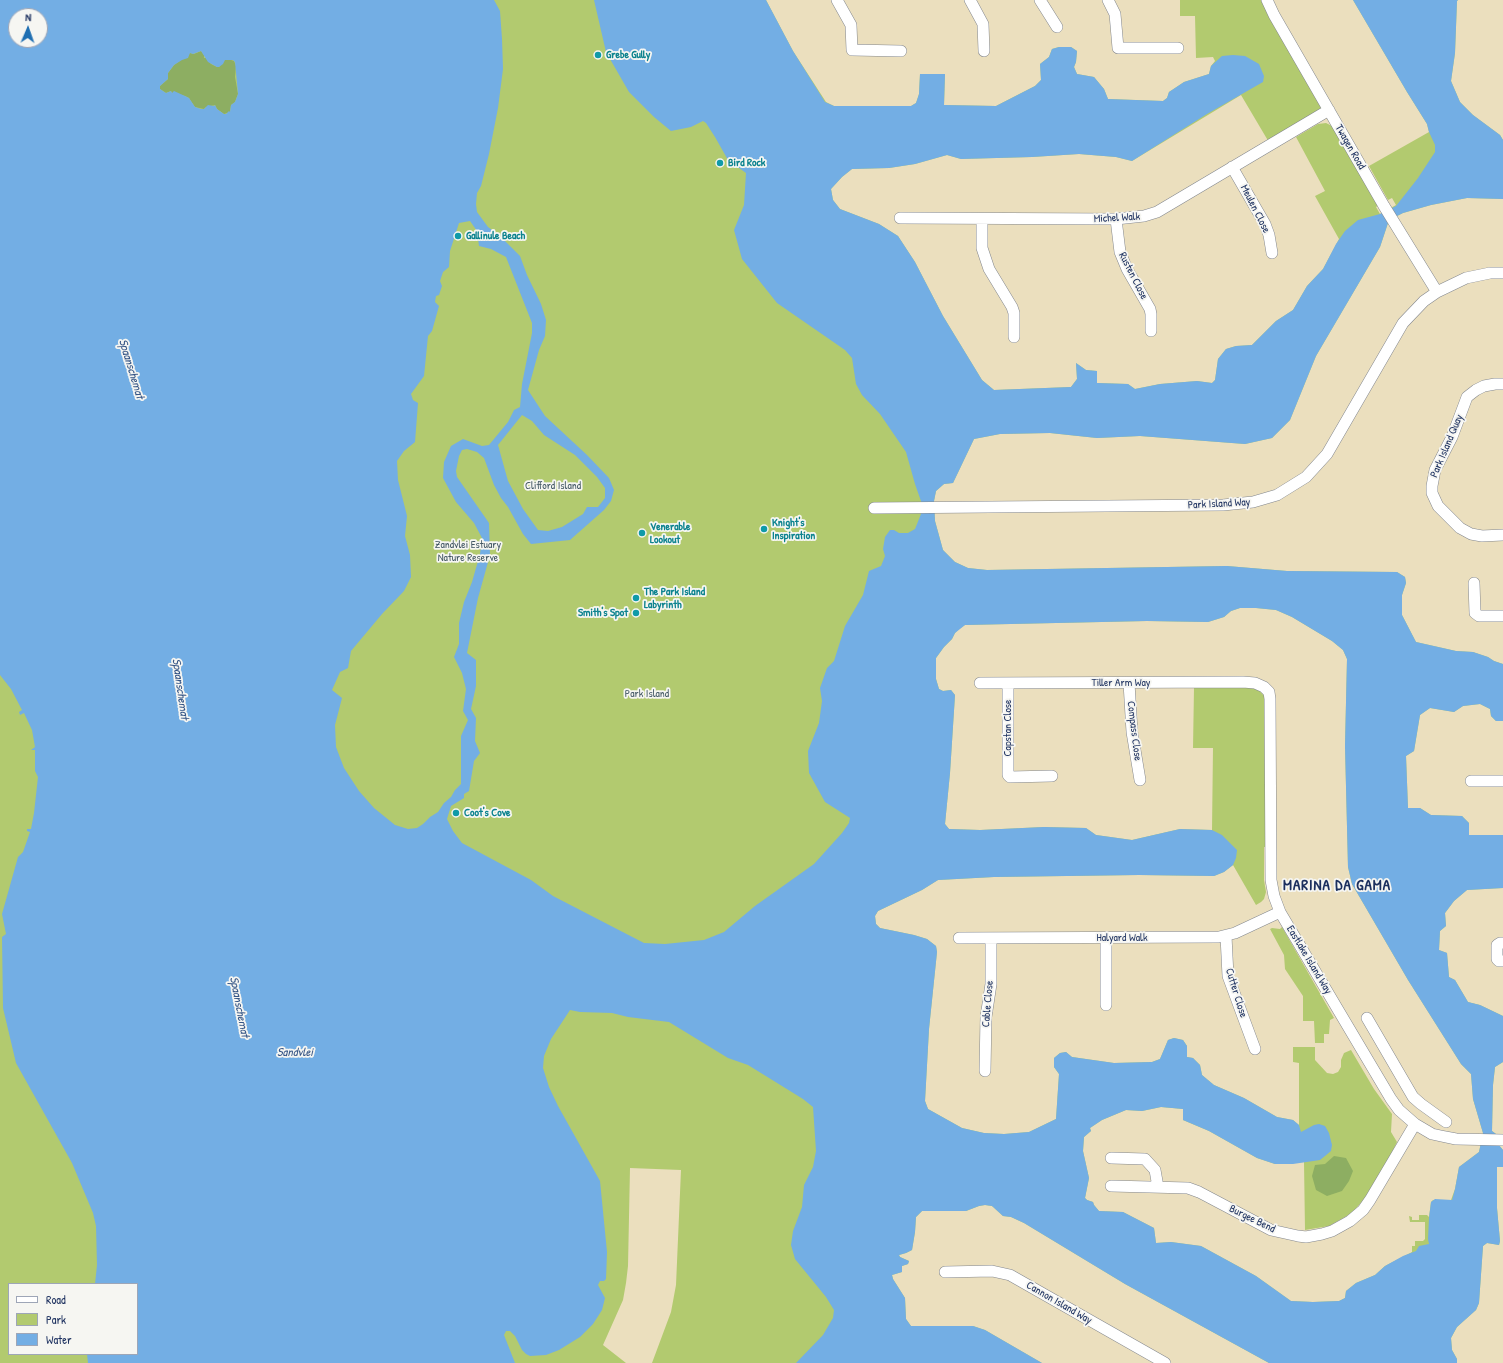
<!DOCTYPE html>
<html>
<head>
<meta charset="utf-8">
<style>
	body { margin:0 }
	#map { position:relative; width:1503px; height:1363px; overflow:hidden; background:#ebdfbe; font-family:"Patrick Hand",sans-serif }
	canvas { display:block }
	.legend { position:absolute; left:8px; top:1283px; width:130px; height:72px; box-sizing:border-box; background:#f6f6f2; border:1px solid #9ea6b7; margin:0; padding:5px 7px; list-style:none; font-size:12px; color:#1b2f5e }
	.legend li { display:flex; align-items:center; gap:8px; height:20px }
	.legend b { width:20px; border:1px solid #9ea6b7 }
	.north { position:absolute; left:8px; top:8px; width:40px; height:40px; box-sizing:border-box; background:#f6f6f2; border:1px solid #9ea6b7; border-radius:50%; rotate:2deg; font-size:11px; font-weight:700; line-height:16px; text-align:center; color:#1b2f5e }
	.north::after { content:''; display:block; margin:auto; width:14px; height:18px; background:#1f6fb2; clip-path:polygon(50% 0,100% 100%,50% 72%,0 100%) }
</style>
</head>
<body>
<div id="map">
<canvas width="1503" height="1363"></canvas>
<ul class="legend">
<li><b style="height:5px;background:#fff"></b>Road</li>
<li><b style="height:11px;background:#b2ca6f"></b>Park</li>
<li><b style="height:11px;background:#73aee4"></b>Water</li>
</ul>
<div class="north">N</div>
</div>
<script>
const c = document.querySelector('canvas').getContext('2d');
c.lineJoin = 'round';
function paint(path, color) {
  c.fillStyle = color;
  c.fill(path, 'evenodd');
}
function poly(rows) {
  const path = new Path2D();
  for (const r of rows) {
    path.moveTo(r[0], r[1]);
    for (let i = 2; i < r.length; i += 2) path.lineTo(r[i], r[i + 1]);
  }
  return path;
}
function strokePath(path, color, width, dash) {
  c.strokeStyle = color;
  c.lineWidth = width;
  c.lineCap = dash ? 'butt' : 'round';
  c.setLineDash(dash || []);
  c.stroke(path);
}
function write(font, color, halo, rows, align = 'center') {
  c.font = font + ' "Patrick Hand",sans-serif';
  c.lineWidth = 3.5;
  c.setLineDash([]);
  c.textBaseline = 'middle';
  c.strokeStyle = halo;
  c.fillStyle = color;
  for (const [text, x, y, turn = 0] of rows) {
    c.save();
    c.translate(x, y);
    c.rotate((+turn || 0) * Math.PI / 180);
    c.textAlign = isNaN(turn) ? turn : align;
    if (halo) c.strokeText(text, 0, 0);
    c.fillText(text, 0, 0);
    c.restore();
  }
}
paint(poly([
	[0,0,766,0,793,51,826,102,834,106,911,106,916,103,919,94,920,74,945,74,944,105,996,106,1035,86,1041,80,1040,64,1049,57,1052,49,1059,47,1071,47,1077,51,1076,62,1074,67,1077,74,1094,77,1104,89,1108,99,1163,101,1167,98,1169,92,1184,82,1209,74,1211,66,1215,61,1213,57,1196,58,1195,16,1180,16,1180,0,1267,0,1329,110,1270,144,1241,95,1132,161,1116,157,1079,154,1032,157,961,159,947,155,915,164,889,168,852,169,842,177,831,189,833,200,840,209,879,224,898,236,915,262,943,316,982,380,994,390,1071,387,1077,379,1076,363,1086,370,1097,371,1097,383,1128,384,1135,389,1160,384,1197,381,1212,383,1215,380,1218,359,1226,349,1236,346,1252,345,1276,321,1293,310,1307,286,1323,269,1339,239,1315,196,1325,191,1296,137,1318,124,1326,123,1332,126,1379,205,1376,207,1380,214,1396,205,1392,198,1388,200,1369,166,1429,132,1427,124,1407,92,1353,0,1458,0,1457,1,1455,53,1451,81,1460,102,1473,115,1500,135,1503,140,1503,199,1467,198,1431,205,1403,213,1397,216,1388,223,1380,247,1316,356,1290,420,1272,438,1245,444,1140,436,1097,438,1050,433,1000,434,974,439,953,483,944,484,936,491,934,501,935,521,943,550,955,562,968,568,987,570,1227,566,1287,571,1397,572,1405,577,1406,583,1402,595,1402,615,1416,642,1456,651,1473,652,1488,657,1494,661,1503,664,1503,721,1496,721,1491,716,1490,709,1480,704,1463,706,1454,712,1430,708,1420,715,1414,751,1406,756,1408,808,1420,808,1431,815,1462,816,1469,823,1469,835,1503,835,1503,888,1467,890,1454,901,1445,913,1446,926,1440,931,1439,950,1447,953,1449,977,1455,980,1468,1002,1480,1005,1503,1016,1503,1062,1495,1067,1493,1085,1492,1131,1496,1134,1498,1144,1503,1150,1503,1167,1497,1167,1497,1208,1500,1241,1499,1245,1487,1243,1483,1246,1479,1303,1476,1310,1457,1327,1451,1338,1452,1350,1457,1359,1457,1363,1269,1363,1125,1284,1024,1223,1011,1217,1003,1216,992,1206,985,1205,979,1206,966,1211,922,1211,916,1217,915,1232,912,1250,906,1253,899,1255,900,1257,909,1261,908,1264,902,1266,902,1272,892,1275,893,1279,905,1298,906,1319,911,1326,973,1326,985,1330,1042,1363,652,1363,671,1312,676,1285,681,1170,630,1168,628,1266,626,1283,623,1300,603,1345,626,1363,0,1363],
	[16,16,40,16,40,40,16,40],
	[1240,608,1256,608,1276,610,1292,617,1332,641,1343,650,1347,659,1345,746,1348,867,1352,884,1408,980,1461,1064,1471,1074,1473,1099,1483,1133,1479,1152,1459,1167,1455,1189,1451,1200,1433,1200,1431,1202,1429,1217,1427,1215,1419,1215,1419,1220,1412,1220,1412,1217,1409,1216,1410,1222,1425,1222,1425,1239,1423,1241,1415,1241,1415,1246,1412,1246,1412,1252,1385,1266,1375,1275,1356,1283,1346,1291,1345,1298,1339,1301,1313,1302,1291,1301,1256,1276,1201,1246,1171,1242,1156,1243,1154,1228,1123,1212,1099,1211,1094,1205,1093,1202,1087,1200,1085,1198,1089,1178,1083,1151,1084,1137,1091,1131,1090,1128,1102,1120,1126,1110,1142,1111,1161,1107,1183,1109,1183,1120,1209,1131,1257,1158,1275,1164,1304,1162,1305,1230,1329,1226,1352,1213,1365,1198,1381,1175,1397,1142,1391,1132,1392,1114,1374,1089,1351,1050,1344,1053,1341,1060,1341,1067,1338,1072,1333,1074,1327,1073,1315,1060,1315,1047,1293,1047,1293,1062,1299,1063,1299,1125,1293,1120,1277,1117,1244,1098,1214,1085,1202,1075,1200,1065,1193,1058,1187,1057,1187,1046,1183,1040,1174,1038,1168,1040,1160,1059,1152,1062,1114,1063,1072,1057,1066,1052,1060,1053,1054,1058,1054,1067,1059,1074,1056,1119,1029,1132,1004,1134,984,1133,962,1128,928,1109,925,1101,929,1029,937,952,936,946,927,939,914,935,880,928,876,924,875,916,878,911,922,890,938,880,994,877,1139,875,1214,876,1224,872,1233,865,1256,905,1261,902,1264,899,1266,892,1264,880,1264,847,1266,847,1265,697,1258,689,1254,688,1194,688,1193,748,1213,748,1212,830,1180,829,1132,840,1096,835,1086,828,1044,827,980,830,949,829,945,824,950,773,955,695,951,690,943,691,939,689,936,679,936,658,944,647,952,639,955,633,959,629,965,625,1147,621,1208,622,1224,617,1231,611],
	[9,1284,137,1284,137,1354,9,1354],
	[1282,927,1334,1018,1330,1020,1329,1034,1324,1034,1324,1043,1315,1043,1314,1021,1303,1021,1303,996,1285,969,1284,955,1270,929,1272,928,1280,929]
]), '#b2ca6f');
paint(poly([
	[201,51,204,55,204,58,206,58,211,64,217,67,219,67,224,60,228,59,234,61,236,66,235,77,238,94,235,102,231,105,230,112,224,114,217,109,215,105,206,107,204,109,195,107,189,98,185,96,172,93,171,91,166,93,160,89,160,86,168,79,168,73,174,65,190,53,194,54],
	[1334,1156,1346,1158,1353,1171,1349,1181,1342,1191,1327,1196,1316,1190,1312,1176,1315,1165,1325,1164]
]), '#8dae62');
paint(poly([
	[0,0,494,0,500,11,502,39,503,69,498,108,489,154,481,186,477,193,476,204,477,212,488,227,499,235,520,256,527,275,541,304,546,320,545,336,539,350,528,390,545,416,587,455,609,478,614,490,611,501,604,510,570,540,531,544,523,534,508,507,501,498,494,485,484,458,477,452,467,449,462,450,459,456,456,471,457,477,489,523,490,555,478,598,467,653,476,660,476,686,471,709,476,718,475,741,480,753,474,761,469,791,464,794,464,798,451,806,447,819,453,831,462,843,531,880,553,896,644,943,665,944,704,940,724,932,755,906,814,864,842,833,849,823,850,818,825,802,809,773,808,751,819,723,822,701,820,688,827,668,834,661,845,626,863,595,869,571,881,566,885,556,883,549,885,537,890,530,894,530,899,533,908,533,915,529,921,514,922,504,915,484,906,452,880,414,862,395,856,384,852,358,845,350,777,303,742,259,734,230,744,205,746,173,728,160,715,137,706,123,703,121,691,127,671,131,654,117,629,92,606,52,594,0,766,0,793,51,825,102,834,106,911,106,916,103,919,94,920,74,945,74,944,105,996,106,1035,86,1041,80,1040,64,1049,57,1052,49,1059,47,1071,47,1077,51,1076,62,1074,67,1077,74,1094,77,1104,89,1108,99,1163,101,1167,98,1169,92,1184,82,1209,74,1211,66,1222,56,1233,55,1245,56,1259,64,1264,76,1263,82,1207,114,1132,161,1116,157,1079,154,1032,157,961,159,947,155,915,164,889,168,852,169,842,177,831,189,833,200,840,209,879,224,898,236,915,262,943,316,982,380,994,390,1071,387,1077,379,1076,363,1086,370,1097,371,1097,383,1128,384,1135,389,1160,384,1197,381,1212,383,1215,380,1218,359,1226,349,1236,346,1252,345,1276,321,1293,310,1307,286,1323,269,1336,244,1345,231,1358,220,1380,214,1396,206,1418,178,1435,152,1435,145,1429,132,1427,124,1407,92,1353,0,1458,0,1457,1,1455,53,1451,81,1460,102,1473,115,1500,135,1503,140,1503,199,1467,198,1431,205,1403,213,1397,216,1388,223,1380,247,1316,356,1290,420,1272,438,1245,444,1140,436,1097,438,1050,433,1000,434,974,439,953,483,944,484,936,491,934,501,935,521,943,550,955,562,968,568,987,570,1227,566,1287,571,1397,572,1405,577,1406,583,1402,595,1402,615,1416,642,1456,651,1473,652,1488,657,1494,661,1503,664,1503,721,1496,721,1491,716,1490,709,1480,704,1463,706,1454,712,1430,708,1420,715,1414,751,1406,756,1408,808,1420,808,1431,815,1462,816,1469,823,1469,835,1503,835,1503,888,1467,890,1454,901,1445,913,1446,926,1440,931,1439,950,1447,953,1449,977,1455,980,1468,1002,1480,1005,1503,1016,1503,1062,1495,1067,1493,1085,1492,1131,1496,1134,1498,1144,1503,1150,1503,1167,1497,1167,1497,1208,1500,1241,1499,1245,1487,1243,1483,1246,1479,1303,1476,1310,1457,1327,1451,1338,1452,1350,1457,1359,1457,1363,1269,1363,1125,1284,1024,1223,1011,1217,1003,1216,992,1206,985,1205,979,1206,966,1211,922,1211,916,1217,915,1232,912,1250,906,1253,899,1255,900,1257,909,1261,908,1264,902,1266,902,1272,892,1275,893,1279,905,1298,906,1319,911,1326,973,1326,985,1330,1042,1363,796,1363,823,1335,833,1318,834,1310,826,1297,795,1259,791,1245,793,1231,802,1207,804,1185,813,1167,816,1151,813,1107,803,1099,748,1065,728,1058,669,1022,628,1017,612,1013,580,1012,570,1010,551,1039,544,1056,543,1068,549,1087,558,1106,600,1181,607,1252,606,1279,604,1281,600,1281,598,1285,605,1298,602,1310,593,1324,580,1337,559,1350,546,1355,530,1356,526,1354,522,1350,515,1336,510,1331,506,1331,504,1335,515,1363,88,1363,87,1354,137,1354,137,1284,95,1284,97,1265,96,1226,93,1213,72,1163,16,1063,3,1008,2,937,6,934,2,914,18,857,23,852,30,832,27,831,27,829,31,829,34,813,38,777,35,771,35,750,31,750,35,747,32,730,24,713,20,715,19,712,22,710,11,689,0,675],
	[16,16,40,16,40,40,16,40],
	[201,51,208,62,217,67,219,67,223,64,225,60,233,60,235,62,238,94,235,102,231,105,230,112,229,111,226,114,224,114,217,109,215,105,214,106,208,105,204,109,201,109,195,107,189,98,185,96,174,91,172,93,171,91,166,93,160,89,160,86,168,79,168,73,174,65,182,60,188,58,190,53,193,54],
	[470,221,477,231,479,246,491,249,506,257,532,323,532,333,522,384,520,407,514,410,508,422,489,445,482,446,463,439,451,446,444,462,443,478,456,502,474,523,482,538,480,554,472,582,464,602,459,623,459,644,454,657,462,673,466,689,463,711,468,720,461,736,461,784,455,790,451,797,444,803,438,812,430,817,423,824,417,828,408,829,395,825,374,808,359,791,344,768,336,747,335,725,342,698,332,690,340,672,348,668,351,651,382,614,404,591,411,577,410,555,405,536,407,516,398,480,397,461,404,451,415,442,418,403,413,400,411,394,424,376,428,336,432,331,439,306,435,302,436,296,439,295,442,286,440,281,443,272,449,267,450,251,459,223],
	[522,415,532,421,544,435,575,455,597,477,605,488,605,498,598,507,587,507,583,514,562,527,548,531,538,530,523,509,508,481,498,445],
	[1240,608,1256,608,1276,610,1292,617,1332,641,1343,650,1347,659,1345,746,1348,867,1352,884,1408,980,1461,1064,1471,1074,1473,1099,1483,1133,1479,1152,1459,1167,1455,1189,1452,1200,1435,1199,1431,1202,1429,1218,1428,1239,1429,1244,1419,1246,1416,1251,1403,1256,1385,1266,1375,1275,1356,1283,1346,1291,1345,1298,1339,1301,1313,1302,1291,1301,1256,1276,1201,1246,1171,1242,1156,1243,1154,1228,1123,1212,1099,1211,1094,1205,1093,1202,1087,1200,1085,1198,1089,1178,1083,1151,1084,1137,1091,1131,1090,1128,1102,1120,1126,1110,1142,1111,1161,1107,1183,1109,1183,1120,1209,1131,1257,1158,1275,1164,1293,1164,1320,1160,1325,1156,1331,1151,1332,1145,1329,1133,1325,1126,1319,1124,1314,1125,1301,1132,1299,1125,1293,1120,1277,1117,1244,1098,1214,1085,1202,1075,1200,1065,1193,1058,1187,1057,1187,1046,1183,1040,1174,1038,1168,1040,1160,1059,1152,1062,1114,1063,1072,1057,1066,1052,1060,1053,1054,1058,1054,1067,1059,1074,1056,1119,1029,1132,1004,1134,984,1133,962,1128,928,1109,925,1101,929,1029,937,952,936,946,927,939,914,935,880,928,876,924,875,916,878,911,922,890,938,880,994,877,1139,875,1214,876,1224,872,1233,865,1236,858,1237,850,1222,835,1212,830,1180,829,1132,840,1096,835,1086,828,1044,827,980,830,949,829,945,824,950,773,955,695,951,690,943,691,939,689,936,679,936,658,944,647,952,639,955,633,965,625,1147,621,1208,622,1224,617,1231,611]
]), '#73aee4');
const minor = poly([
	[837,0,851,25,852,50,901,51],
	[970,0,983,24,984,51],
	[1040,0,1057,27],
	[1108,0,1115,14,1118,48,1178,48],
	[1267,0,1274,15,1384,206,1437,292],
	[1232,167,1265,224,1269,235,1272,253],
	[900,218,1116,219,1144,216,1157,212,1329,110],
	[982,219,982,248,989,269,1012,307,1014,313,1014,337],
	[1116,219,1120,252,1127,269,1150,309,1151,314,1151,331],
	[1503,384,1495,384,1484,386,1476,390,1467,397,1452,437,1435,470,1432,486,1432,493,1438,506,1460,528,1471,534,1482,536,1503,535],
	[874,508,1223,505,1253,502,1277,495,1306,477,1327,454,1403,323,1424,301,1437,292,1466,278,1490,273,1503,273],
	[1474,583,1475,613,1479,616,1503,616],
	[980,683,1243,682,1255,683,1264,687,1269,692,1270,699,1271,880,1274,896,1280,912,1391,1099,1399,1110,1415,1124,1432,1134,1441,1136,1456,1139,1503,1140],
	[1008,683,1008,775,1010,777,1052,776],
	[1129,683,1132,732,1140,780],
	[1471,781,1503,781],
	[1226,936,1228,976,1255,1049],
	[959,938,1219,937,1235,933,1280,912],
	[1106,938,1106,1005],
	[1503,943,1500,943,1497,945,1497,959,1499,961,1503,961],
	[1367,1018,1413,1097,1421,1104,1446,1122],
	[985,1071,986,1017,991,984,991,938],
	[1111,1158,1145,1159,1155,1170,1158,1187],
	[1111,1186,1188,1188,1199,1192,1271,1230,1298,1236,1306,1237,1322,1234,1332,1231,1350,1221,1363,1210,1370,1200,1415,1124],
	[945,1272,992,1271,1010,1275,1165,1363]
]);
strokePath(minor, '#83878e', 12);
strokePath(minor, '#fff', 11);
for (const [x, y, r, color] of [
	[598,55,4,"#0f9aa8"],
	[720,163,4,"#0f9aa8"],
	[458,236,4,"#0f9aa8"],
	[764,529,4,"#0f9aa8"],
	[642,533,4,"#0f9aa8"],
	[636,598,4,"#0f9aa8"],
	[636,613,4,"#0f9aa8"],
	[456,813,4,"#0f9aa8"]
]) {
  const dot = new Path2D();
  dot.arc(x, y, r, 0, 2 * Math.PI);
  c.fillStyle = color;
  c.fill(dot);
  strokePath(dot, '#f6f6f2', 1.5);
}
write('bold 11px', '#0d838f', '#f6f6f2', [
	["Grebe Gully",606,55],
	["Bird Rock",728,163],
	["Gallinule Beach",466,236],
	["Knight's",772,523],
	["Inspiration",772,536],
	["Venerable",650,527],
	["Lookout",650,540],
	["The Park Island",644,592],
	["Labyrinth",644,605],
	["Smith's Spot",628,613,"right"],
	["Coot's Cove",464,813]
], 'left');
write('11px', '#1b2f5e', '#f6f6f2', [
	["Twagen Road",1350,147,60],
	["Meulen Close",1255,209,63],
	["Michel Walk",1117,218,-3],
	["Rusten Close",1133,276,63],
	["Park Island Quay",1447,446,-67],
	["Park Island Way",1219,504,-3],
	["Tiller Arm Way",1121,683],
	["Capstan Close",1008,728,-90],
	["Compass Close",1134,731,83],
	["Halyard Walk",1122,938],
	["Eastlake Island Way",1309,960,59],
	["Cutter Close",1236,993,73],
	["Cable Close",988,1004,-85],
	["Burgee Bend",1252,1219,26],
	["Cannon Island Way",1059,1303,30]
]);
write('11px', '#415662', '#f6f6f2', [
	["Clifford Island",553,486],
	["Zandvlei Estuary",468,545],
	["Nature Reserve",468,558],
	["Park Island",647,694]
]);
write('italic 12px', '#355586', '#f6f6f2', [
	["Spaanschemat",131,369,73],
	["Spaanschemat",180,689,82],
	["Spaanschemat",239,1007,79],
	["Sandvlei",295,1053]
]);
c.letterSpacing = '1px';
write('bold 15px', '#1b2f5e', '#f6f6f2', [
	["MARINA DA GAMA",1337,886]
]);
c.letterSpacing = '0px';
</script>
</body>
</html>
